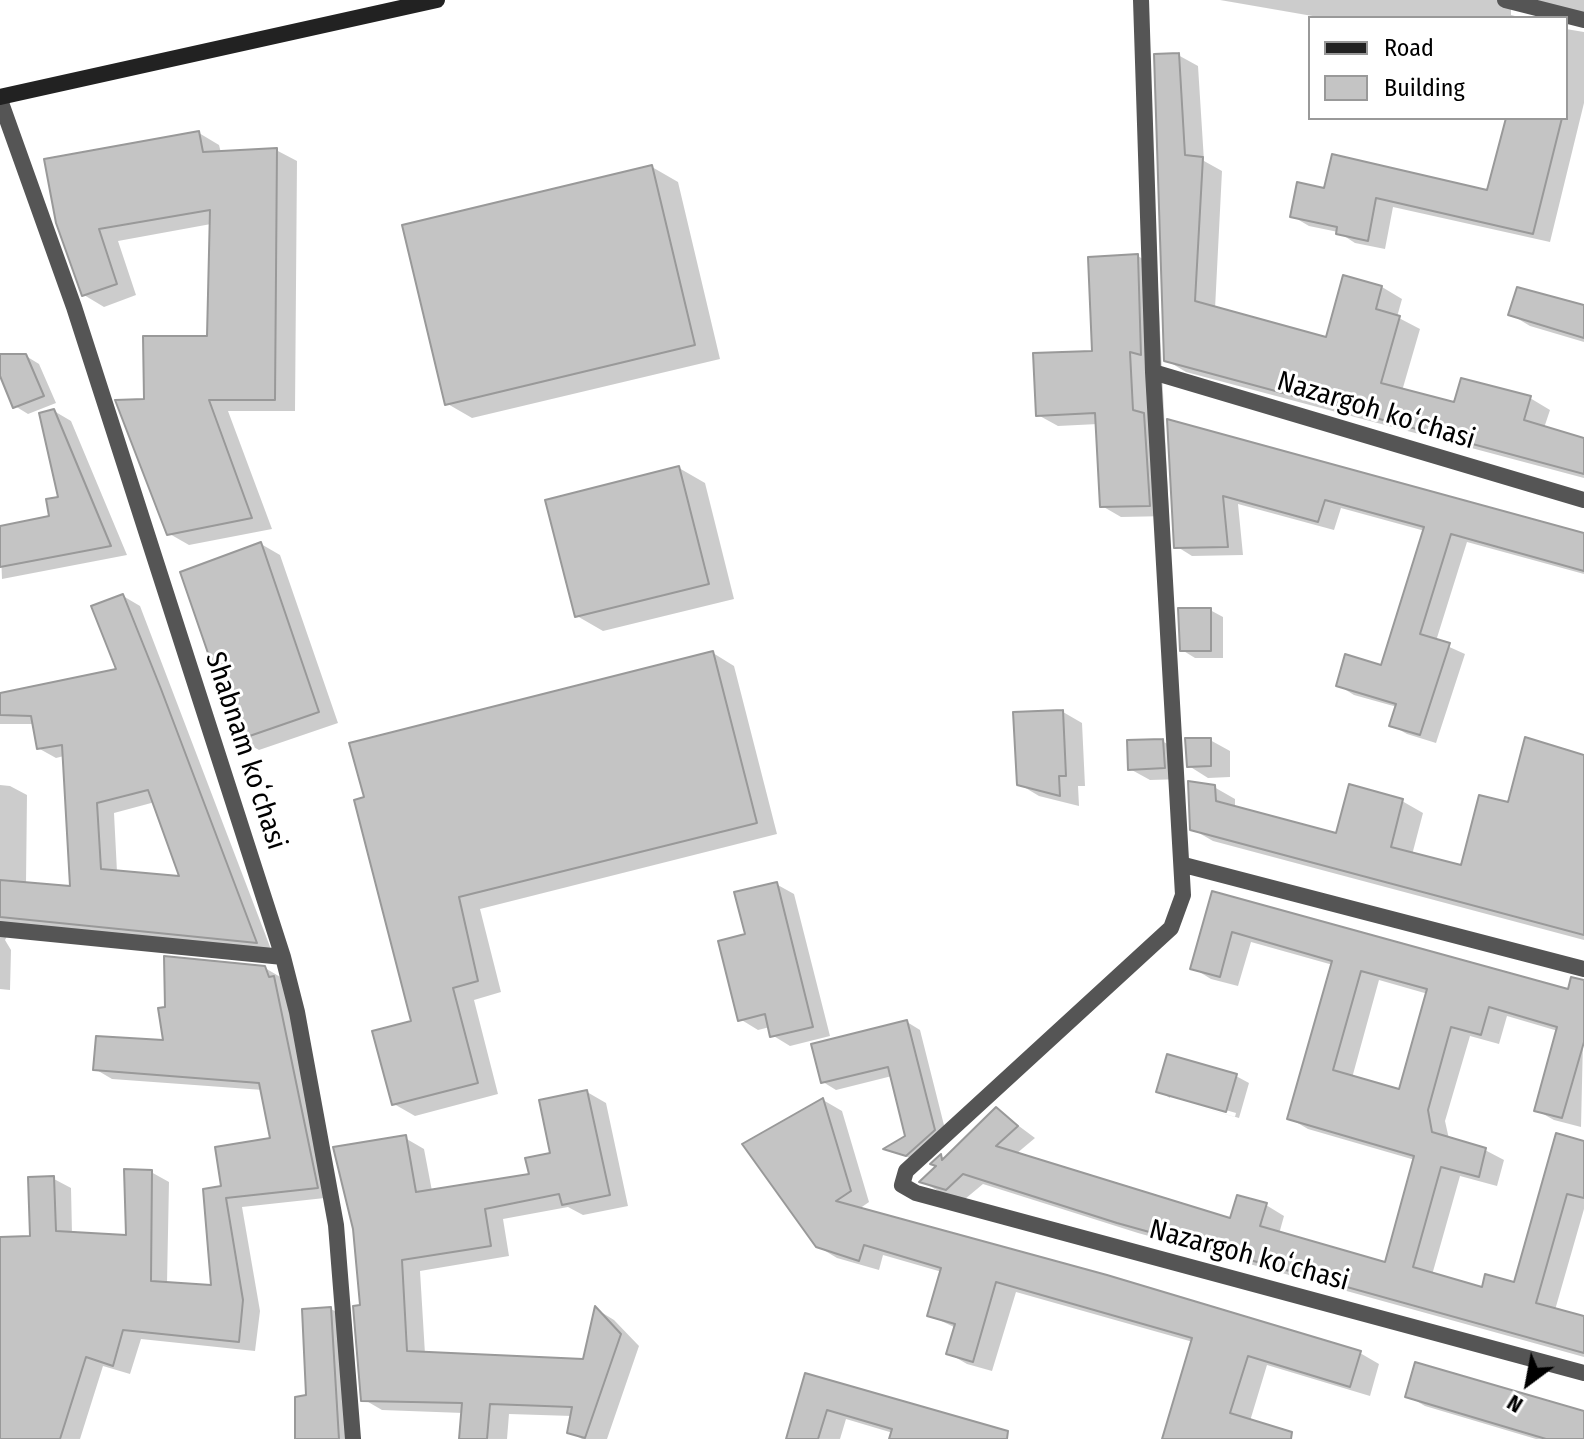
<!DOCTYPE html>
<html>
<head>
<meta charset="utf-8">
<style>
	body { margin:0 }
	#map { position:relative; width:1584px; height:1439px; overflow:hidden; background:#fff; font-family:"Fira Sans Condensed",sans-serif }
	canvas { display:block }
	.legend { position:absolute; left:1308px; top:16px; width:260px; height:104px; box-sizing:border-box; background:#fff; border:2px solid #999; margin:0; padding:10px 14px; list-style:none; font-size:24px; color:#000 }
	.legend li { display:flex; align-items:center; gap:16px; height:40px }
	.legend b { width:40px; border:2px solid #999 }
	.north { position:absolute; left:1488px; top:1343px; width:80px; height:80px; -webkit-text-stroke:6px #fff; paint-order:stroke; rotate:212deg; font-size:22px; font-weight:700; line-height:32px; text-align:center; color:#000 }
	.north::after { content:''; display:block; margin:auto; width:28px; height:36px; background:#000; clip-path:polygon(50% 0,100% 100%,50% 72%,0 100%) }
</style>
</head>
<body>
<div id="map">
<canvas width="1584" height="1439"></canvas>
<ul class="legend">
<li><b style="height:10px;background:#222"></b>Road</li>
<li><b style="height:22px;background:#c4c4c4"></b>Building</li>
</ul>
<div class="north">N</div>
</div>
<script>
const c = document.querySelector('canvas').getContext('2d');
c.lineJoin = 'round';
function paint(path, color) {
  c.fillStyle = color;
  c.fill(path, 'evenodd');
}
function poly(rows) {
  const path = new Path2D();
  for (const r of rows) {
    path.moveTo(r[0], r[1]);
    for (let i = 2; i < r.length; i += 2) path.lineTo(r[i], r[i + 1]);
  }
  return path;
}
function strokePath(path, color, width, dash) {
  c.strokeStyle = color;
  c.lineWidth = width;
  c.lineCap = dash ? 'butt' : 'round';
  c.setLineDash(dash || []);
  c.stroke(path);
}
function write(font, color, halo, rows, align = 'center') {
  c.font = font + ' "Fira Sans Condensed",sans-serif';
  c.lineWidth = 6;
  c.setLineDash([]);
  c.textBaseline = 'middle';
  c.strokeStyle = halo;
  c.fillStyle = color;
  for (const [text, x, y, turn = 0] of rows) {
    c.save();
    c.translate(x, y);
    c.rotate((+turn || 0) * Math.PI / 180);
    c.textAlign = isNaN(turn) ? turn : align;
    if (halo) c.strokeText(text, 0, 0);
    c.fillText(text, 0, 0);
    c.restore();
  }
}
paint(poly([
	[1220,0,1522,0,1511,6,1511,15,1523,18,1324,18],
	[1535,0,1584,0,1584,13],
	[1566,29,1584,32,1584,103,1550,242,1393,207,1385,249,1355,243,1338,232,1309,226,1292,216,1325,190,1488,192,1508,118,1566,118],
	[1178,55,1198,66,1204,161,1222,171,1215,309,1327,340,1344,277,1382,287,1402,299,1397,317,1420,329,1402,391,1456,405,1463,380,1530,398,1550,410,1544,428,1584,440,1584,478,1186,372,1166,360],
	[199,133,219,145,221,153,276,150,297,161,295,411,228,411,272,529,189,545,168,533,146,401,209,338,211,224,118,241,136,295,104,307,84,295,58,223],
	[652,167,678,182,720,359,472,418,446,403],
	[1138,256,1157,268,1169,516,1121,517,1102,506,1098,424,1058,426,1038,415,1094,353],
	[1584,307,1584,342,1530,326,1510,314],
	[0,356,26,356,39,364,56,403,28,414,15,406,0,371],
	[54,411,71,421,127,555,2,579,0,528,52,518,60,499],
	[1169,422,1584,535,1584,574,1467,542,1436,641,1465,654,1436,743,1407,734,1391,725,1397,707,1354,695,1338,685,1382,668,1425,531,1341,508,1334,530,1238,504,1243,555,1192,556,1176,546],
	[679,468,705,483,734,599,603,631,577,616],
	[261,544,280,555,338,723,259,750,239,739],
	[123,596,140,606,272,952,13,926,5,940,11,950,10,990,0,989,0,785,10,786,27,795,26,884,73,888,64,756,56,758,38,748,34,724,0,724,0,695,119,670],
	[155,802,182,878,117,872,114,813],
	[1210,610,1223,617,1223,658,1195,658,1182,650],
	[713,653,734,666,777,834,480,909,501,992,474,1000,498,1094,415,1116,394,1104,414,1022,357,801],
	[1063,712,1082,723,1085,786,1078,786,1079,806,1039,796,1019,784],
	[1210,740,1230,751,1230,777,1208,778,1189,766],
	[1162,741,1182,752,1184,779,1150,780,1130,769],
	[1584,756,1584,940,1213,841,1192,829,1214,787,1235,799,1235,808,1338,835,1350,787,1402,801,1423,813,1412,855,1462,868,1509,805],
	[776,884,794,894,830,1036,790,1046,772,1035,770,1027,758,1030,740,1019,747,936],
	[1214,894,1584,996,1581,1127,1554,1120,1536,1110,1558,1031,1507,1016,1499,1044,1470,1036,1445,1121,1449,1139,1485,1150,1504,1160,1497,1186,1460,1176,1432,1275,1483,1289,1516,1285,1584,1143,1584,1209,1555,1310,1584,1318,1584,1357,1138,1233,983,1184,965,1199,940,1192,923,1182,938,1166,941,1156,946,1159,996,1109,1035,1138,1016,1154,1232,1220,1266,1205,1284,1216,1279,1234,1386,1264,1415,1160,1308,1129,1289,1118,1333,965,1251,942,1238,986,1211,979,1193,968],
	[1379,980,1428,994,1401,1091,1352,1078],
	[265,968,282,978,334,1197,242,1207,260,1311,255,1351,141,1339,130,1374,103,1366,80,1439,0,1439,0,1239,32,1238,54,1179,71,1188,72,1234,128,1237,151,1172,169,1182,167,1284,214,1287,223,1188,273,1139,263,1090,112,1079,95,1069,165,1042],
	[907,1022,920,1030,947,1137,920,1162,887,1149,907,1137,892,1076,836,1090,823,1082],
	[1236,1076,1249,1083,1239,1118,1172,1099,1235,1117,1236,1113,1170,1094,1170,1098,1159,1091],
	[587,1092,606,1103,628,1206,583,1215,568,1207,503,1219,509,1256,420,1271,425,1354,584,1361,596,1309,614,1320,639,1346,607,1439,582,1439,569,1432,572,1416,509,1414,507,1439,461,1439,463,1413,382,1410,363,1399,362,1307,355,1229,335,1149,405,1138,424,1149,432,1191,531,1175,553,1155],
	[823,1100,842,1111,869,1202,859,1209,1107,1277,1360,1353,1379,1364,1370,1396,1267,1365,1250,1421,1288,1439,1164,1439,1193,1342,1016,1292,992,1371,967,1364,948,1353,956,1328,929,1315,942,1272,883,1255,879,1270,837,1258,817,1246],
	[331,1309,347,1318,351,1439,297,1439],
	[1416,1364,1584,1413,1584,1439,1536,1439,1425,1406,1408,1396],
	[806,1375,981,1439,892,1439,893,1433,846,1419,840,1439,788,1439]
]), '#0003');
const building = poly([
	[1179,53,1185,155,1203,157,1195,301,1326,337,1343,275,1382,286,1376,309,1400,316,1381,383,1454,402,1461,378,1531,396,1524,420,1584,438,1584,474,1164,361,1154,54,1179,53],
	[1506,118,1562,118,1533,234,1376,198,1368,241,1336,234,1337,227,1290,217,1297,182,1324,188,1332,154,1487,190,1506,118],
	[199,131,203,152,277,148,275,400,209,400,252,518,167,535,115,400,144,399,143,336,207,336,210,210,99,229,117,284,82,296,56,223,44,159,199,131],
	[652,165,695,345,445,405,402,225,652,165],
	[1138,254,1141,355,1130,352,1133,410,1144,413,1150,506,1100,507,1095,413,1036,416,1033,353,1092,351,1088,257,1138,254],
	[1517,287,1584,305,1584,338,1508,315,1517,287],
	[0,354,26,354,44,396,13,408,0,376,0,354],
	[54,409,111,546,0,567,0,526,49,516,46,499,58,497,39,413,54,409],
	[1167,419,1584,533,1584,571,1451,534,1420,634,1450,643,1420,735,1389,726,1396,704,1336,686,1345,654,1381,665,1424,527,1325,500,1318,522,1223,496,1228,547,1174,548,1167,419],
	[679,466,709,584,575,617,545,500,679,466],
	[261,542,319,712,238,740,180,572,261,542],
	[123,594,161,689,257,943,0,917,0,880,70,886,62,745,37,749,31,716,0,715,0,693,116,669,91,606,123,594],
	[148,790,179,876,101,869,97,803,148,790],
	[1178,608,1211,608,1211,651,1180,651,1178,608],
	[713,651,757,823,459,897,478,981,453,988,478,1083,392,1105,372,1031,411,1021,354,800,364,797,349,743,713,651],
	[1063,710,1066,776,1059,776,1060,796,1017,785,1013,712,1063,710],
	[1525,737,1584,755,1584,935,1190,830,1188,781,1215,785,1216,801,1336,833,1349,784,1403,799,1391,847,1461,865,1479,795,1508,802,1525,737],
	[1185,738,1211,738,1211,766,1187,767,1185,738],
	[1163,739,1165,768,1128,770,1127,740,1163,739],
	[777,882,813,1027,770,1037,765,1014,738,1021,718,941,745,934,734,892,777,882],
	[1212,891,1568,989,1571,977,1584,980,1584,1042,1562,1118,1534,1111,1557,1027,1489,1007,1481,1035,1451,1027,1428,1110,1432,1132,1486,1148,1479,1177,1441,1167,1413,1267,1482,1287,1485,1274,1514,1282,1556,1133,1584,1141,1584,1198,1567,1194,1536,1303,1584,1316,1584,1353,1117,1223,963,1174,946,1190,919,1182,936,1166,930,1164,941,1154,942,1160,996,1107,1018,1126,996,1146,1230,1218,1237,1195,1267,1203,1260,1226,1385,1262,1414,1156,1287,1119,1332,961,1232,932,1220,977,1190,969,1212,891],
	[1361,971,1427,989,1399,1089,1333,1070,1361,971],
	[164,956,265,966,269,977,274,976,318,1188,226,1198,243,1300,239,1342,123,1330,113,1366,86,1357,60,1439,0,1439,0,1237,30,1236,28,1177,54,1176,56,1231,126,1235,124,1169,152,1170,151,1281,211,1285,203,1189,221,1186,215,1147,270,1138,259,1083,93,1070,96,1036,163,1040,158,1008,165,1007,164,956],
	[907,1020,935,1130,906,1156,883,1149,905,1136,888,1067,821,1083,811,1044,907,1020],
	[1167,1054,1237,1074,1226,1112,1156,1092,1167,1054],
	[587,1090,610,1195,562,1205,559,1194,485,1209,491,1246,402,1260,407,1351,583,1359,595,1306,621,1334,585,1438,567,1433,572,1407,490,1404,487,1439,459,1439,462,1403,361,1401,353,1306,360,1305,353,1229,333,1147,406,1135,416,1192,529,1174,525,1158,550,1153,539,1100,587,1090],
	[823,1098,851,1191,836,1201,1107,1275,1361,1351,1350,1387,1248,1356,1230,1413,1292,1432,1291,1439,1162,1439,1192,1338,996,1282,973,1362,946,1354,955,1324,927,1316,941,1268,864,1245,859,1261,816,1247,742,1144,823,1098],
	[331,1307,339,1439,295,1439,295,1397,306,1395,302,1309,331,1307],
	[1415,1362,1584,1411,1584,1439,1546,1439,1405,1397,1415,1362],
	[805,1373,1008,1431,1007,1439,889,1439,892,1429,827,1410,818,1439,786,1439,805,1373]
]);
paint(building, '#c4c4c4');
strokePath(building, '#999', 2);
strokePath(poly([
	[1141,0,1153,372,1183,895,1171,928,906,1171,902,1185,916,1193,1584,1373],
	[1505,0,1584,20],
	[0,100,74,307,283,957,297,1012,336,1225,353,1439],
	[1153,372,1584,500],
	[1184,865,1584,969],
	[0,929,283,957]
]), '#555', 16);
strokePath(poly([
	[0,97,437,0]
]), '#222', 16);
write('28px', '#000', '#fff', [
	["Nazargoh koʻchasi",1376,411,17],
	["Shabnam koʻchasi",245,751,72],
	["Nazargoh koʻchasi",1249,1256,15]
]);
</script>
</body>
</html>
